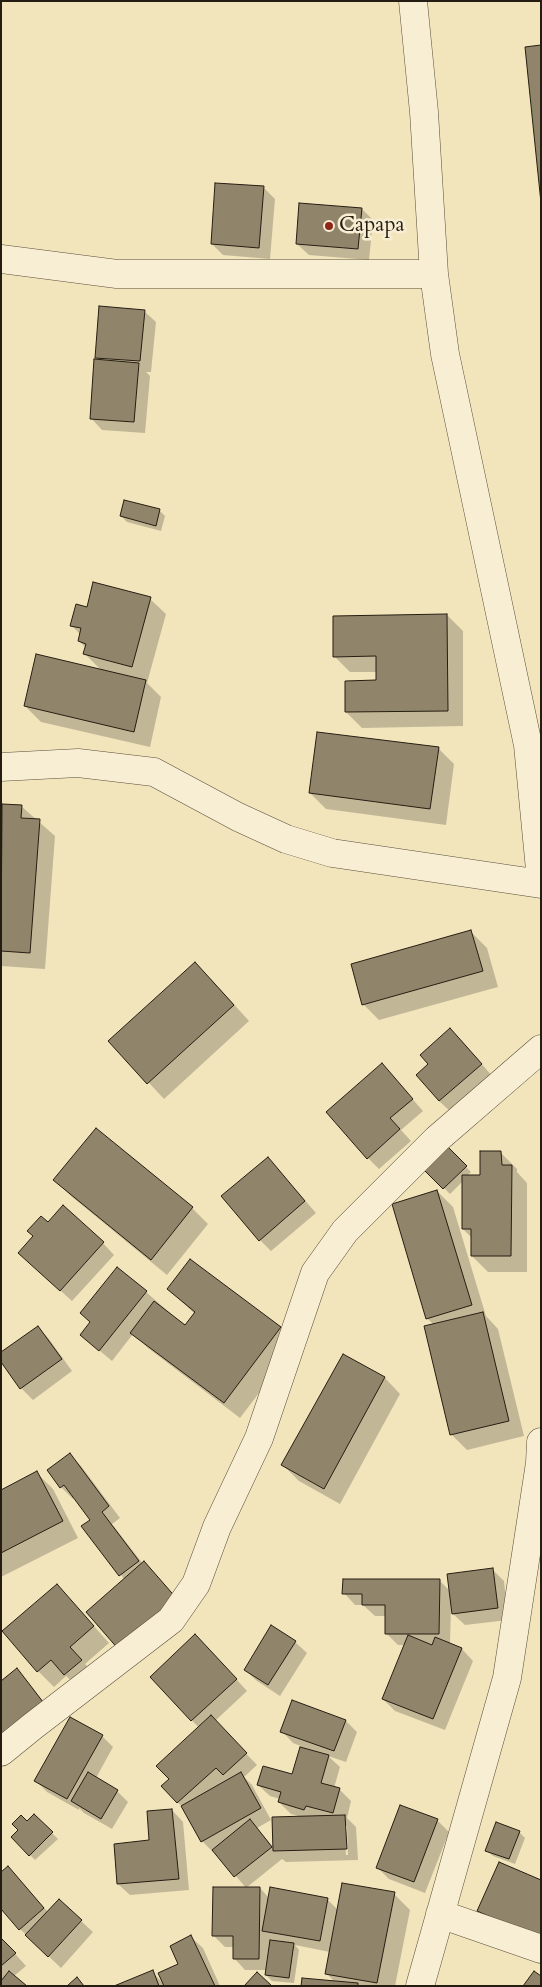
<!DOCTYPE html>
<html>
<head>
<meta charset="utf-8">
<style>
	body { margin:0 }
	#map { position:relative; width:542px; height:1987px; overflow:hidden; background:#f2e5bc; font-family:Cardo,serif }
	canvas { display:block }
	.frame { position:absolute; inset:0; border:2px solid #261d12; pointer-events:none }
</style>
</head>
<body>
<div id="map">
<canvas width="542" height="1987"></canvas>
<div class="frame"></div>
</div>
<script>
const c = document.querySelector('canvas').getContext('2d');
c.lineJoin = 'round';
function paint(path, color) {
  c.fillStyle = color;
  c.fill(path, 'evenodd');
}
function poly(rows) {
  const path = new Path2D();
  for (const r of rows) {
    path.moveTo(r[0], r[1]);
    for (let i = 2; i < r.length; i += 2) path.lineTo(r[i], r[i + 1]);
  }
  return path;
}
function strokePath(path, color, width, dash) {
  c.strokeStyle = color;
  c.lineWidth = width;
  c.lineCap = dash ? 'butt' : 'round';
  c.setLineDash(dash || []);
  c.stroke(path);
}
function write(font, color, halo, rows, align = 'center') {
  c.font = font + ' Cardo,serif';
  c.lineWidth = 5;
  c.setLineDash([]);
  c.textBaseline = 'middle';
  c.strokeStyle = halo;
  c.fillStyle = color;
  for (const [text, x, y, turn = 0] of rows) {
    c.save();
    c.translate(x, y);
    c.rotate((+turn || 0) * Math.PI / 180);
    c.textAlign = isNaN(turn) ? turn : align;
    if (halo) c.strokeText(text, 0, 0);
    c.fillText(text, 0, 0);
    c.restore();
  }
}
paint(poly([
	[263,187,275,199,270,259,223,255,212,244],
	[362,209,373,220,369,260,309,255,297,244],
	[144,311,156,322,151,372,146,372,150,376,145,433,102,430,91,418,100,361,96,357],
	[159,510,165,516,161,531,127,522,121,516],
	[150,599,166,614,147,683,161,697,150,747,41,722,25,706,102,671,85,654,86,648,79,641,81,635,71,625,88,608],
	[447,615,463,631,463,726,362,728,346,712,377,681,377,672,350,672,334,656],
	[439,749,454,764,446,825,326,809,310,793],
	[21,806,55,836,45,969,1,966,1,821],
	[471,932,487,948,498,987,379,1020,363,1004],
	[211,979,249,1021,164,1099,110,1041],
	[462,1041,492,1076,451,1112,439,1101],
	[393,1077,423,1111,401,1130,411,1141,379,1169,368,1158],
	[96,1130,192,1208,208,1224,167,1275,71,1196,55,1180],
	[446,1147,471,1172,467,1176,482,1176,501,1153,517,1169,517,1172,527,1183,527,1272,488,1272,472,1256,472,1238,463,1229,464,1180,450,1194,425,1169],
	[268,1158,316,1213,271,1251,260,1240],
	[437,1191,453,1207,486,1316,498,1329,524,1436,467,1450,451,1434,434,1325,427,1318],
	[48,1224,103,1243,114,1255,72,1301,31,1264],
	[168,1289,280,1328,296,1344,240,1418,148,1348,133,1334,112,1361,81,1335,146,1292,186,1327,195,1314],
	[38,1327,49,1339,72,1371,33,1400,21,1388,1,1360],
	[343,1355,385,1378,400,1394,340,1504,299,1481,283,1465],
	[70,1455,81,1466,120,1518,112,1524,143,1564,125,1580,83,1526,92,1520,75,1497,73,1499,61,1487,49,1471],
	[37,1473,53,1489,78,1538,1,1577,1,1491],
	[492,1569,504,1581,508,1620,465,1625,453,1614,452,1607,451,1607,450,1644,462,1649,473,1661,445,1730,395,1711,383,1699,406,1645,398,1645,386,1633,387,1616,375,1616,363,1605,355,1605,344,1593,439,1580,450,1591],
	[57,1585,109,1643,85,1664,97,1676,81,1690,66,1676,54,1687,38,1671],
	[295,1642,307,1653,280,1696,257,1681,245,1670],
	[207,1647,247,1691,215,1721,257,1765,244,1777,252,1785,271,1820,257,1828,274,1848,302,1817,291,1814,279,1802,280,1799,270,1796,258,1785,293,1776,301,1746,293,1743,282,1731,346,1721,357,1732,346,1762,328,1756,340,1767,334,1788,340,1790,351,1801,347,1818,356,1827,358,1860,286,1862,282,1859,246,1888,215,1851,213,1852,202,1841,184,1809,163,1787,170,1780,199,1728,152,1677],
	[344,1826,347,1826,348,1855,346,1855],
	[17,1670,28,1682,53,1714,1,1738,1,1682],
	[102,1736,113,1747,96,1778,117,1791,128,1802,112,1829,84,1813,79,1808,79,1810,47,1792,36,1781],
	[172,1810,183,1822,189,1890,130,1895,118,1884],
	[34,1815,58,1839,35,1860,12,1837],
	[437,1820,449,1832,425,1893,389,1879,378,1868],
	[519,1832,525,1838,515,1864,493,1856,487,1851],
	[8,1868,48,1912,81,1921,93,1932,61,1968,20,1929],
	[260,1888,269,1898,327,1899,338,1910,394,1894,410,1910,395,1986,302,1986,335,1982,326,1973,330,1952,295,1945,299,1950,294,1983,272,1981,266,1975,267,1970,245,1970,234,1958,234,1947,225,1947,213,1935],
	[191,1937,203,1948,220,1986,118,1986,152,1972,164,1984,180,1964],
	[1,1938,26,1966,14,1976,2,1981]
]), '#0003');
const building = poly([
	[541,45,541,203,525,47,541,45],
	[215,183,264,186,259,248,211,244,215,183],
	[299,203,362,208,358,249,296,244,299,203],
	[99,306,145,310,140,361,95,358,99,306],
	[94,359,139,363,134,422,90,419,94,359],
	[124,500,160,509,156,526,120,516,124,500],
	[93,582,151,597,132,667,83,654,86,644,78,641,81,628,70,626,76,604,87,607,93,582],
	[447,614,448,711,345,712,345,681,376,680,376,656,333,657,333,616,447,614],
	[36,654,146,680,134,732,24,706,36,654],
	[317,732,439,747,430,809,309,793,317,732],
	[2,804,22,805,21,818,40,819,30,953,1,951,2,804],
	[471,930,483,971,362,1005,351,964,471,930],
	[195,962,234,1005,147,1084,108,1041,195,962],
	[450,1028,482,1064,439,1101,416,1075,428,1064,420,1055,450,1028],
	[382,1063,413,1099,390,1118,400,1129,367,1159,326,1112,382,1063],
	[96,1128,193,1207,151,1260,53,1180,96,1128],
	[446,1145,467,1166,443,1189,423,1169,446,1145],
	[480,1151,501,1151,502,1165,512,1165,511,1256,471,1256,471,1229,462,1229,462,1175,480,1175,480,1151],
	[268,1157,305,1201,259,1241,221,1196,268,1157],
	[437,1190,472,1305,426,1319,392,1204,437,1190],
	[63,1205,104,1242,60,1291,18,1253,33,1236,27,1231,41,1216,48,1222,63,1205],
	[190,1259,281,1327,224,1403,130,1333,154,1301,185,1325,195,1312,167,1289,190,1259],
	[117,1267,147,1291,99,1351,80,1335,90,1322,80,1313,117,1267],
	[483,1312,509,1421,450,1435,424,1326,483,1312],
	[38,1326,62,1359,20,1389,1,1362,1,1352,38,1326],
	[343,1354,385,1377,324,1489,281,1465,343,1354],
	[70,1453,109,1506,102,1512,139,1561,119,1576,81,1526,90,1520,64,1485,60,1488,47,1470,70,1453],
	[37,1471,63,1521,1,1553,1,1490,37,1471],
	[144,1561,178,1600,120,1651,86,1612,144,1561],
	[493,1568,498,1608,452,1614,447,1574,493,1568],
	[343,1579,440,1579,439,1634,385,1634,385,1605,362,1605,362,1594,342,1594,343,1579],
	[57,1584,94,1626,70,1647,82,1660,64,1675,51,1660,37,1672,2,1631,57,1584],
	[271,1625,296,1641,268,1685,244,1670,271,1625],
	[195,1634,237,1679,191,1721,150,1677,195,1634],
	[408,1635,432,1645,435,1637,462,1648,433,1719,382,1699,408,1635],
	[17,1668,43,1702,1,1734,1,1681,17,1668],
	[292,1700,346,1720,334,1751,280,1732,292,1700],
	[211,1715,247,1753,223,1775,216,1768,177,1803,161,1786,169,1779,156,1766,211,1715],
	[70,1717,103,1735,67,1799,34,1781,70,1717],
	[300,1747,329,1755,321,1783,340,1788,333,1813,306,1806,304,1810,278,1802,281,1792,257,1785,263,1766,292,1774,300,1747],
	[88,1772,118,1790,101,1819,71,1801,88,1772],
	[241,1772,261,1808,201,1842,181,1806,241,1772],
	[400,1805,438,1819,414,1882,376,1868,400,1805],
	[172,1809,179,1879,117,1884,114,1844,149,1840,147,1811,172,1809],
	[34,1814,53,1832,29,1856,11,1837,18,1830,12,1824,21,1815,27,1821,34,1814],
	[345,1815,347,1849,273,1851,272,1817,345,1815],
	[250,1819,272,1847,234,1877,212,1850,250,1819],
	[496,1822,520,1831,509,1859,485,1851,496,1822],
	[499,1862,541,1880,541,1939,477,1911,499,1862],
	[8,1866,44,1908,19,1930,1,1909,1,1872,8,1866],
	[342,1883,395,1892,377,1983,325,1974,342,1883],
	[213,1887,260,1887,259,1959,233,1959,233,1936,212,1936,213,1887],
	[270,1887,328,1898,320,1941,262,1931,270,1887],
	[59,1899,82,1920,48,1957,25,1935,59,1899],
	[191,1935,215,1986,164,1986,158,1973,178,1964,170,1946,191,1935],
	[1,1938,16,1953,1,1966,1,1938],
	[270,1940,294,1943,289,1978,265,1975,270,1940],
	[153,1970,159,1986,114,1986,153,1970],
	[9,1971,27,1986,1,1986,1,1981,9,1971],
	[534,1971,541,1976,541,1986,523,1986,534,1971],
	[257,1972,272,1986,244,1986,257,1972],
	[77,1977,84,1986,67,1986,77,1977],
	[302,1978,358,1983,358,1986,301,1986,302,1978]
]);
paint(building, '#90856a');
strokePath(building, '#261d12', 1);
const minor = poly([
	[413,1,424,112,434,274,445,354,528,745,541,880],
	[1,259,117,274,434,274],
	[1,767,78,763,154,772,238,817,286,839,332,853,541,884],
	[1,1752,33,1726,171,1620,196,1584,217,1527,259,1438,315,1273,345,1231,437,1139,541,1049],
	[440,1914,541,1949],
	[420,1986,507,1678,540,1463,541,1442]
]);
strokePath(minor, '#594f3c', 29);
strokePath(minor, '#f7eed3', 28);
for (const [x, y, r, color] of [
	[329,226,5,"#8f2418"]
]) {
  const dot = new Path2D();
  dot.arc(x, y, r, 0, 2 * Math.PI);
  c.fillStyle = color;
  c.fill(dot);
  strokePath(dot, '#f7eed3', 2);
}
write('21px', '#261d12', '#f7eed3', [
	["Capapa",339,226]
], 'left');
</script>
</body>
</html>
